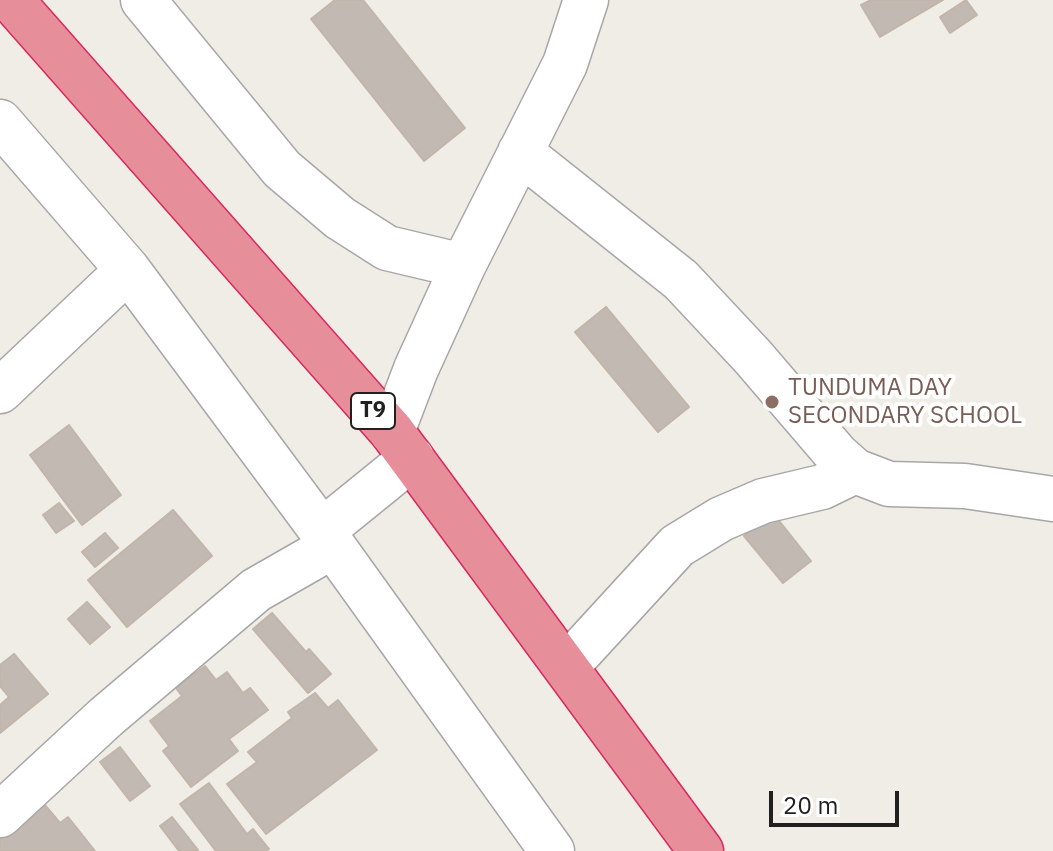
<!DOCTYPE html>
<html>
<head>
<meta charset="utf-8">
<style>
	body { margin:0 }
	#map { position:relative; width:1053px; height:851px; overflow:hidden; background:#f0ede6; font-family:"IBM Plex Sans",sans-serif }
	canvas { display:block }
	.scale { position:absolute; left:769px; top:791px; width:130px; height:36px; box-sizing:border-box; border:4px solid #202020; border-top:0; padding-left:10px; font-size:24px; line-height:28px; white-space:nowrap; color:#202020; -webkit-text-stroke:6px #fff; paint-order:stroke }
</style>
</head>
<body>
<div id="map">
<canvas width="1053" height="851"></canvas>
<div class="scale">20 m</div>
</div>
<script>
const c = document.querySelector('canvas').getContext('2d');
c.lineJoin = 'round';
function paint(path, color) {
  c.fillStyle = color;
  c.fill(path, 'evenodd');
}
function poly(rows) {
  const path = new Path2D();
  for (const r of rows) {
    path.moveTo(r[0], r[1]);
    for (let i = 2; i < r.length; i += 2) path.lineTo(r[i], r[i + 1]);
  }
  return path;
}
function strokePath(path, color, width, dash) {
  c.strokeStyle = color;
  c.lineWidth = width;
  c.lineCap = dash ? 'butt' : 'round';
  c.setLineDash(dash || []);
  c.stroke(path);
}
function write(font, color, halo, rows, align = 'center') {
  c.font = font + ' "IBM Plex Sans",sans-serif';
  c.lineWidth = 8;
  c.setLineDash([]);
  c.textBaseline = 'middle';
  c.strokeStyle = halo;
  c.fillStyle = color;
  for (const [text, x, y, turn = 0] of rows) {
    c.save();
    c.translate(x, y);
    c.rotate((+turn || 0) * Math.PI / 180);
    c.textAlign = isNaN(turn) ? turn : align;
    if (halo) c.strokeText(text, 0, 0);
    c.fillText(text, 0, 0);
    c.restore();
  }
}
const building = poly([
	[335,0,363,0,465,128,424,161,311,19,335,0],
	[871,0,943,0,880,37,861,5,871,0],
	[966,0,977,15,950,33,940,17,966,0],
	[606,307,689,407,658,432,575,332,606,307],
	[69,425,121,495,82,525,30,455,69,425],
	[59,503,74,521,56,533,43,515,59,503],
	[173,510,212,556,127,627,88,580,173,510],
	[773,513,811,561,783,583,744,536,773,513],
	[105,533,118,548,95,567,82,552,105,533],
	[87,602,110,627,90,644,68,619,87,602],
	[272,613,306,652,309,649,331,674,308,693,253,629,272,613],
	[14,654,48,694,0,733,0,705,9,697,0,686,0,665,14,654],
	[205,666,216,680,227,672,243,693,250,688,268,710,229,739,238,751,191,787,163,751,169,746,150,721,182,696,176,688,205,666],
	[315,693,328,708,338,700,377,750,266,834,227,784,257,762,248,752,292,718,288,712,315,693],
	[120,747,150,786,130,801,100,762,120,747],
	[209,783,247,834,253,829,269,849,265,851,216,851,180,804,209,783],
	[44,804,60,823,68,817,95,851,0,851,0,837,44,804],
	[172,817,198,850,179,851,160,826,172,817]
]);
paint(building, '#c1b9b2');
strokePath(building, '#c2b5a9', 2);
const minor = poly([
	[143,0,282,169,340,218,387,248,463,266],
	[0,122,128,270,333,546,552,851],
	[520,152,681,280,753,357,837,455,855,471,889,484,965,486,1053,499],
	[0,391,128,270],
	[392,432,416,369,463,266,565,64,586,0],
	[322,531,412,458],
	[566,667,677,546,721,519,763,501,822,487,855,471],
	[0,815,106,717,256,590,333,546]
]);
const highway = poly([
	[11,0,392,432,701,851]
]);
strokePath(minor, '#a7a7a7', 47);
strokePath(highway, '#da285c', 47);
strokePath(minor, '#fff', 44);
strokePath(highway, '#e68f9b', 44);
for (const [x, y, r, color] of [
	[772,402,8,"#8d6e63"]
]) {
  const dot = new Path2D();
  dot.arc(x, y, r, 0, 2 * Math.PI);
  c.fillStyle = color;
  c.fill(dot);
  strokePath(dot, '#fff', 3);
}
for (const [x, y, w] of [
	[373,411,44]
]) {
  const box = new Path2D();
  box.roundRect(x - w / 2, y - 18, w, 36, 6);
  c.fillStyle = '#fff';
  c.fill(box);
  strokePath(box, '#202020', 2);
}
write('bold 22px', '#202020', null, [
	["T9",373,411]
]);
write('24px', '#785e54', '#fff', [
	["TUNDUMA DAY",788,388],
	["SECONDARY SCHOOL",788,416]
], 'left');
</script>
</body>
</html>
